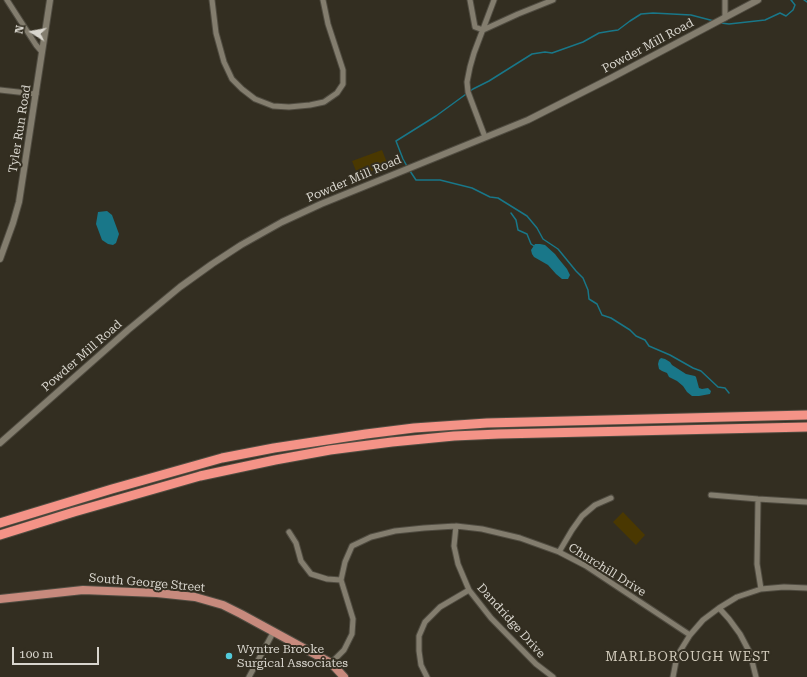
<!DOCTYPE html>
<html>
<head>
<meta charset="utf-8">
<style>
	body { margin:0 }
	#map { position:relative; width:807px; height:677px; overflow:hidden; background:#332e21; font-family:"Roboto Serif",serif }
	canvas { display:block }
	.north { position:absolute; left:12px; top:12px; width:40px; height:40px; -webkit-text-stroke:3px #332e21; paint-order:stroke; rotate:281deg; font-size:11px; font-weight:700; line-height:16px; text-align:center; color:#d9d6ce }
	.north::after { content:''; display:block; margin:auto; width:14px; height:18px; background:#d9d6ce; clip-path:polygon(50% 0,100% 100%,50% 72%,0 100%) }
	.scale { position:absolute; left:12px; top:647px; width:87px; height:18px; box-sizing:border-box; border:2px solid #d9d6ce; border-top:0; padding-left:5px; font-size:12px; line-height:14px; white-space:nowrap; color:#d9d6ce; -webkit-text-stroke:3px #332e21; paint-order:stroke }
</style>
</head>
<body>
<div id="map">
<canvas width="807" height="677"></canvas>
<div class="north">N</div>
<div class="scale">100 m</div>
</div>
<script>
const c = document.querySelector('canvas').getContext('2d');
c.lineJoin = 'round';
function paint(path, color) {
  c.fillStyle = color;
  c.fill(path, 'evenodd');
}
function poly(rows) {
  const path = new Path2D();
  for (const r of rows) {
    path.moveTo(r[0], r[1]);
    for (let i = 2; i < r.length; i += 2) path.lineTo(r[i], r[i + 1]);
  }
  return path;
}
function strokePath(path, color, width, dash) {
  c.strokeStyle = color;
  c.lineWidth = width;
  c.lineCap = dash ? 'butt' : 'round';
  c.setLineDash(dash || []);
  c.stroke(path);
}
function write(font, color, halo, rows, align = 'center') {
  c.font = font + ' "Roboto Serif",serif';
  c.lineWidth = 4;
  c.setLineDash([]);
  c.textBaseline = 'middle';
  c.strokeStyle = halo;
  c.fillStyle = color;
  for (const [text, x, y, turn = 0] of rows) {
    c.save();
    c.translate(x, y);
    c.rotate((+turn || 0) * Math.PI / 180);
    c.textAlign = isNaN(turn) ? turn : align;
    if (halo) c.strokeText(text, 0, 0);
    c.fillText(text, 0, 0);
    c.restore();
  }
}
paint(poly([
	[382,150,388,165,358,176,352,161],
	[623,512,645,535,636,545,613,522]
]), '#4a3801');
paint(poly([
	[107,211,112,215,119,234,116,243,113,245,108,244,102,240,96,224,98,212],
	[535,244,540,244,545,245,555,254,558,258,567,269,570,275,568,279,562,279,556,274,548,265,534,257,532,254,531,250],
	[661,358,665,359,670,362,672,365,686,374,695,376,696,377,699,388,702,389,708,388,711,391,710,394,699,396,692,396,687,392,683,386,677,381,669,377,667,373,662,371,659,369,658,364,659,360]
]), '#197789');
strokePath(poly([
	[804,0,807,2],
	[721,23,729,24,765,20,780,13,786,16,793,10,795,5,791,0,792,0],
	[408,168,403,159,396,141,436,116,473,89,489,81,532,54,545,52,552,53,583,42,599,33,611,31,618,30,630,21,641,14,653,13,691,15,714,21],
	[410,171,416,180,440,180,472,188,490,197,498,198,527,216,537,228,543,239,558,249,576,271,583,278,588,290,589,299,597,304,602,315,611,318,630,330,636,336,645,340,649,346,670,355,693,368,701,371,718,387,725,388,729,393],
	[511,213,516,220,518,230,527,234,531,244,534,246]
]), '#197789', 1.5);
const minor = poly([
	[7,0,36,45,42,52],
	[212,0,216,33,224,62,232,79,242,89,255,99,273,106,289,107,310,105,324,102,337,93,343,84,343,70,328,24,323,0],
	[470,0,475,27,483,30,518,14,553,0],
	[725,18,725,0],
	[0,90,36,94],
	[485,137,468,92,467,82,470,67,474,53,494,0],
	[711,495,758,499,807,502],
	[758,499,757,564,761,589],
	[456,526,454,546,458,564,469,590,491,618,536,664,553,677],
	[289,532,296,543,301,561,311,574,327,579,341,580],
	[559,552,572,530,582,516,595,505,611,498],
	[719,608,729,619,740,634,750,653,756,677],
	[331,663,344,650,352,634,353,619,341,580,345,562,352,546,371,537,395,531,424,528,456,526,482,529,520,538,559,552,586,566,690,635],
	[249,677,274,631],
	[427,677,421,665,419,651,419,636,425,622,440,607,469,590],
	[673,677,677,656,690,635,703,620,719,608,737,597,761,589,784,587,807,588]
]);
const tertiary = poly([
	[0,259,13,223,19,202,50,0],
	[0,443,128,330,180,287,212,264,241,245,282,222,321,204,528,120,611,78,758,0]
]);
const primary = poly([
	[0,599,83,590,157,593,195,597,223,605,241,614,331,663,344,677]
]);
const motorway = poly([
	[0,523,112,489,222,458,274,448,366,434,414,428,487,423,807,415],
	[0,535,74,512,200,476,275,460,330,450,392,442,454,436,499,434,807,427]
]);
strokePath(minor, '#504c41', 7);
strokePath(tertiary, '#504c41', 8);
strokePath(primary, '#504c41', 10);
strokePath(motorway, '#504c41', 11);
strokePath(minor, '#837d6e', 5);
strokePath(tertiary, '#837d6e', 6);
strokePath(primary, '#c78a7d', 8);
strokePath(motorway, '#f49387', 9);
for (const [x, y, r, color] of [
	[229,656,4,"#53cbdb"]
]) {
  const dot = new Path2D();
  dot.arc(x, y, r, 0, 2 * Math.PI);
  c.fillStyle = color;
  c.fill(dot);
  strokePath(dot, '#332e21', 1.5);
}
write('12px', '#d9d6ce', '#332e21', [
	["Powder Mill Road",648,46,-28],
	["Tyler Run Road",20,129,-81],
	["Powder Mill Road",354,179,-23],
	["Powder Mill Road",82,356,-41],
	["Churchill Drive",607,570,32],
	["South George Street",147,583,5],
	["Dandridge Drive",511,621,48]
]);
write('12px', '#d9d6ce', '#332e21', [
	["Wyntre Brooke",237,649],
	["Surgical Associates",237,663]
], 'left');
c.letterSpacing = '1px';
write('13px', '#d2cbbb', '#332e21', [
	["MARLBOROUGH WEST",688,657]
]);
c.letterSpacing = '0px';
</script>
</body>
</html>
